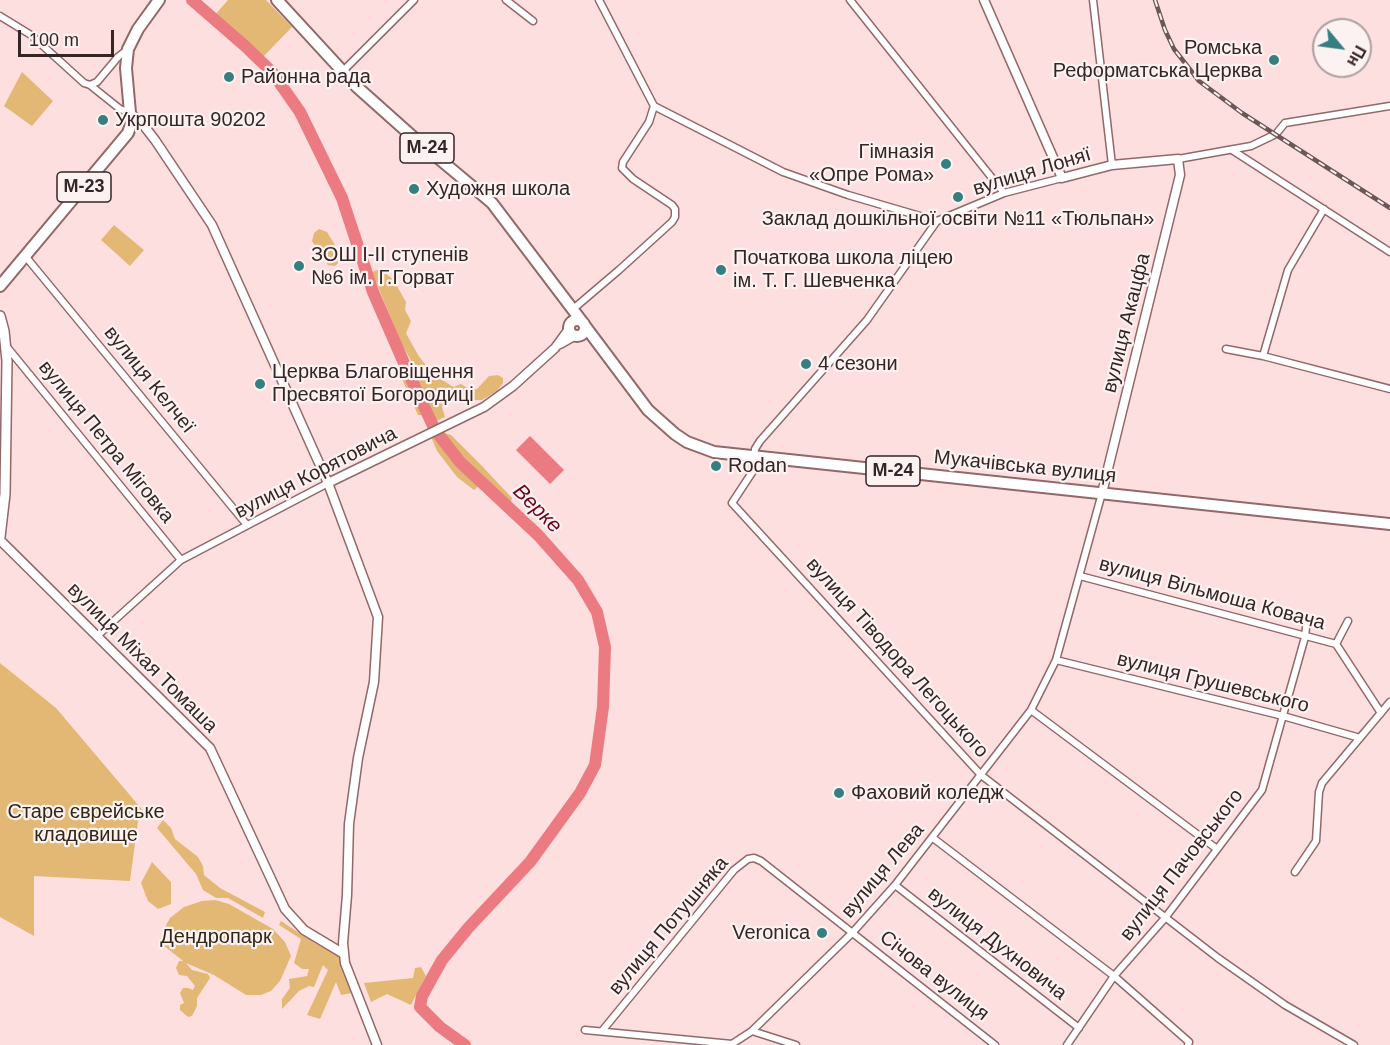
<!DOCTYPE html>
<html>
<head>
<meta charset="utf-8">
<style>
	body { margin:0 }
	#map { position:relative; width:1390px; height:1045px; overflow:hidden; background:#fddfdf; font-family:Arial,sans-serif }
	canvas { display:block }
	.north { position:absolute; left:1312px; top:18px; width:60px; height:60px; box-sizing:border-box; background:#fcf2f2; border:2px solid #ada0a0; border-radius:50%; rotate:119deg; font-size:16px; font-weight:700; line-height:24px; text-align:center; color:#362525 }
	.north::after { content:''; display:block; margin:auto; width:21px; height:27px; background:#367f81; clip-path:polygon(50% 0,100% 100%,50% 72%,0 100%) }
	.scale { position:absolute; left:18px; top:30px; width:96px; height:27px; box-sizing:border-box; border:3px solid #362525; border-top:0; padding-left:8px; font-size:18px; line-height:21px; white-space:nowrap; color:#362525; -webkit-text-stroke:4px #fcf2f2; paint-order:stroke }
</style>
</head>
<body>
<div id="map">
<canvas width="1390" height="1045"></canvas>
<div class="north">Пн</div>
<div class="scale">100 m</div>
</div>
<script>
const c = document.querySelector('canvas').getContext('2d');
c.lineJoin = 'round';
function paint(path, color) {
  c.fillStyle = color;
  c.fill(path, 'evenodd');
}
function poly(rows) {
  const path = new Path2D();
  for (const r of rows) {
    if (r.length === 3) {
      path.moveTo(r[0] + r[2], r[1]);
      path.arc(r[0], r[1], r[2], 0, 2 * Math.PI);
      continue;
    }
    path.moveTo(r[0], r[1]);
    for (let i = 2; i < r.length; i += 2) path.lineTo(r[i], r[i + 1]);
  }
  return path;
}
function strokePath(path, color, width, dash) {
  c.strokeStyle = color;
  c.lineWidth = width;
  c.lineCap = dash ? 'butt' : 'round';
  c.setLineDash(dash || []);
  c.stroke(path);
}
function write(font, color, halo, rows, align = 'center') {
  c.font = font + ' Arial,sans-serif';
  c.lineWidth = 4.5;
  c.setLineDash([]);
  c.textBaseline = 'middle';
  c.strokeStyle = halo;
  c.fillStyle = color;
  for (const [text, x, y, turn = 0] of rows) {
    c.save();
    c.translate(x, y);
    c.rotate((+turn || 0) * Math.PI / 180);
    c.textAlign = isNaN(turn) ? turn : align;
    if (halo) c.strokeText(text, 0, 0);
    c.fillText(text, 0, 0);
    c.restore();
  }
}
paint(poly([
	[228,0,266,0,292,27,262,58,214,16],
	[22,72,53,101,32,126,4,106],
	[114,225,144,250,130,266,101,240],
	[319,229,327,232,341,255,342,259,335,266,328,265,312,241,314,233],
	[379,269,393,279,406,302,405,310,411,321,406,333,418,355,431,372,453,387,461,384,471,390,477,389,489,376,498,375,503,378,503,383,497,391,482,400,453,400,442,407,445,417,436,421,430,415,418,415,402,379,416,369,401,343,372,272],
	[441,432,451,435,481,465,512,498,511,503,484,481,474,490,457,477,437,451,431,437],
	[0,663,56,708,145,813,138,821,130,881,34,876,34,936,0,917],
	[163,820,171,828,175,839,198,857,203,866,204,875,220,888,265,912,263,918,228,898,216,898,203,890,196,874,157,828],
	[152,862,171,882,171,904,158,909,148,901,141,883],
	[215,900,229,904,273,929,285,942,291,956,280,981,271,991,261,995,246,995,214,975,186,963,192,970,208,974,210,978,197,998,197,1006,192,1016,188,1017,180,1010,180,1005,184,1003,180,993,183,988,188,988,193,990,195,986,187,976,179,975,176,968,179,961,183,961,163,945,162,933,170,918,184,907,202,901],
	[281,921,316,944,338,954,341,959,352,993,341,995,336,982,320,1019,307,1015,328,970,323,965,314,987,309,986,299,991,282,1009,282,999,290,988,289,979,307,976,309,969,302,969,294,963,301,939,279,925],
	[421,967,426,976,411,1005,387,994,371,1002,364,983,413,978,415,968]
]), '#e3b875');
paint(poly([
	[530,436,564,470,550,484,516,450]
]), '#ec7b81');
strokePath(poly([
	[192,0,245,46,272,72,300,112,342,198,373,292,407,370,435,430,460,462,538,535,578,580,597,612,605,647,603,707,595,765,580,793,530,862,469,927,442,960,422,996,420,1007,440,1027,465,1045]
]), '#ec7b81', 12);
const minor = poly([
	[506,0,533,21],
	[599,0,654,106,783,172,848,195,937,221],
	[850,0,1004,193],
	[1093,0,1112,165],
	[0,16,31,35,84,83,90,85,120,109,130,113],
	[343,71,414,0],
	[90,85,97,82,118,57,128,49],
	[1232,150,1390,252],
	[1178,159,1251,146,1276,134,1285,123,1390,106],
	[1062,178,1004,193,937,221,867,320,760,441,755,449,753,471,732,503,981,775,1218,958,1285,1005,1354,1045],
	[26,257,247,525],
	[572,310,619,270,672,222,675,217,675,209,672,205,633,179,622,168,623,162,649,122,654,106],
	[7,347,181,560],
	[1226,349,1263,356,1390,389],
	[1263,356,1288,270,1324,209],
	[1080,576,1336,644],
	[1348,621,1336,644,1381,713],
	[97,636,181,560,328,483],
	[1056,660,1283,716,1360,738],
	[1031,710,1217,849],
	[933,838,1114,976,1189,1042,1188,1045],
	[1295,872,1316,841,1319,792,1322,783,1390,702],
	[895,885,1079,1028],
	[585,1030,732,1044,732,1045],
	[602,1031,734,870,748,859,754,858,761,861,995,1045],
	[752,1031,796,1045],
	[732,1044,752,1031,853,932,895,885,1031,710,1056,660,1102,493],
	[1067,1045,1114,976,1165,918,1262,790,1305,637,1307,618]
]);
const tertiary = poly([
	[984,0,1062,178,1112,165,1178,159,1180,175,1102,493],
	[130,113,141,122,155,140,212,225,328,483,378,617,374,682,358,758,349,824,347,895,343,943,345,963,377,1045],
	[560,344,574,336],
	[328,483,484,407,513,386,555,348,569,329],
	[0,540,210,748,285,909,304,930,344,954]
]);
const secondary = poly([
	[0,316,4,331,7,361,5,494,0,537]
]);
const trunk = poly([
	[277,0,357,87,413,137,492,203,583,323],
	[0,286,128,133,131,124,126,68,128,49,138,29,159,0],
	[577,328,8],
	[585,326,648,410,675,434,687,442,714,452,1390,524]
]);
strokePath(minor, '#926869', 9);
strokePath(tertiary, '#926869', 11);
strokePath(secondary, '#926869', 12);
strokePath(trunk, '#926869', 14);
strokePath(minor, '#fff', 6);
strokePath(tertiary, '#fff', 8);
strokePath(secondary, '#fff', 9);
strokePath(trunk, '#fff', 10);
const rail = poly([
	[1155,0,1165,30,1174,49,1199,81,1242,113,1390,208]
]);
strokePath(rail, '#6c5757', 4.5);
strokePath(rail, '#fcf2f2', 2, [7]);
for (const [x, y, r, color] of [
	[1274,60,6,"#367f81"],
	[229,77,6,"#367f81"],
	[103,120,6,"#367f81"],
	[946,164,6,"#367f81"],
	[414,189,6,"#367f81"],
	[958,197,6,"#367f81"],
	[299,266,6,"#367f81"],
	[721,270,6,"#367f81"],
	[806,364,6,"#367f81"],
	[260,384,6,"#367f81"],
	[716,466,6,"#367f81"],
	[839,793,6,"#367f81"],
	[822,933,6,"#367f81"]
]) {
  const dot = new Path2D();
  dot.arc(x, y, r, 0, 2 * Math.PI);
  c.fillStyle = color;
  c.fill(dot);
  strokePath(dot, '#fcf2f2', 2);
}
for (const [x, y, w] of [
	[427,148,54],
	[84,187,54],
	[893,471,54]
]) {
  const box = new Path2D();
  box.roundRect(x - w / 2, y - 15, w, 30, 4.5);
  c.fillStyle = '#fcf2f2';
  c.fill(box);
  strokePath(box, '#362525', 1.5);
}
write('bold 18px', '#362525', null, [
	["М-24",427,148],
	["М-23",84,187],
	["М-24",893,471]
]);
write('20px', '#362525', '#fcf2f2', [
	["Ромська",1262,48,"right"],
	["Реформатська Церква",1262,71,"right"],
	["Районна рада",241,77],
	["Укрпошта 90202",115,120],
	["Гімназія",934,152,"right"],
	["«Опре Рома»",934,175,"right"],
	["Художня школа",426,189],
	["Заклад дошкільної освіти №11 «Тюльпан»",958,219,"center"],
	["ЗОШ І-ІІ ступенів",311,255],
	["№6 ім. Г.Горват",311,278],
	["Початкова школа ліцею",733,258],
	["ім. Т. Г. Шевченка",733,281],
	["4 сезони",818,364],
	["Церква Благовіщення",272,372],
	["Пресвятої Богородиці",272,395],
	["Rodan",728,466],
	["Фаховий коледж",851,793],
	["Veronica",810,933,"right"]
], 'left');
write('20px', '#362525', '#fcf2f2', [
	["вулиця Лоняї",1032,172,-17],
	["вулиця Акацфа",1127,323,-76],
	["вулиця Келчеї",149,380,51],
	["вулиця Петра Міговка",106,442,51],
	["Мукачівська вулиця",1025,467,6],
	["вулиця Корятовича",316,473,-27],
	["вулиця Вільмоша Ковача",1212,594,15],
	["вулиця Міхая Томаша",142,658,45],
	["вулиця Тіводора Легоцького",897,658,48],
	["вулиця Грушевського",1213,683,14],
	["вулиця Пачовського",1182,865,-52],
	["вулиця Лева",883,871,-50],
	["вулиця Потушняка",669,926,-50],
	["вулиця Духновича",997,944,38],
	["Січова вулиця",934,976,38]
]);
write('20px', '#322715', '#fcf2f2', [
	["Старе єврейське",86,812],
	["кладовище",86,835],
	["Дендропарк",216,937]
]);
write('italic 21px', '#6b001a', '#fcf2f2', [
	["Верке",537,509,45]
]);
</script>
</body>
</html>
